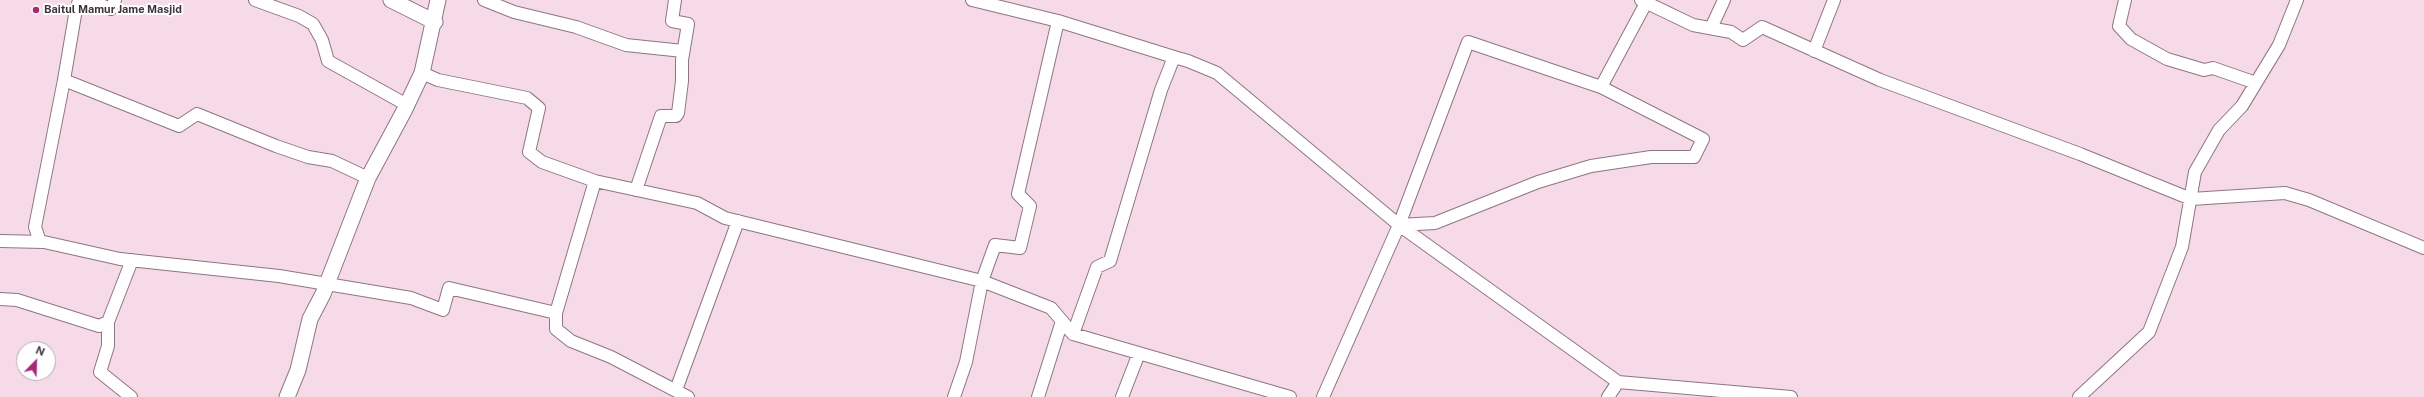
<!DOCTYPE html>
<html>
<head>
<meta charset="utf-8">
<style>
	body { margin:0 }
	#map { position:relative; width:2424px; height:397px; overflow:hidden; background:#f6dae7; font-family:"Public Sans",sans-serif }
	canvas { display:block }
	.north { position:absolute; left:16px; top:341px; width:40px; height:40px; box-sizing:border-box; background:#fff; border:1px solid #b2adb0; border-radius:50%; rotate:23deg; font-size:11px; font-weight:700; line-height:16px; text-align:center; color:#3e3339 }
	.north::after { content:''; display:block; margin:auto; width:14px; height:18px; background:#a72979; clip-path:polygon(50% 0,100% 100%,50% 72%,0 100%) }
</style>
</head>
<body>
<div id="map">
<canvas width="2424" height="397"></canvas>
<div class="north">N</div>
</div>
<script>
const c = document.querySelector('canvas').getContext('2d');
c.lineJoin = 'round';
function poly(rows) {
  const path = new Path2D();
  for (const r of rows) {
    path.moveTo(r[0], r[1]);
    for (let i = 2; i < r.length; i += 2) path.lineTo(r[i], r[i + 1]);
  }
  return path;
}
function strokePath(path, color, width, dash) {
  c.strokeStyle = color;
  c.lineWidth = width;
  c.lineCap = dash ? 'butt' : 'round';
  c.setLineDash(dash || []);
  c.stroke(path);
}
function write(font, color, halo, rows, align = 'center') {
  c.font = font + ' "Public Sans",sans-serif';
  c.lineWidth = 4;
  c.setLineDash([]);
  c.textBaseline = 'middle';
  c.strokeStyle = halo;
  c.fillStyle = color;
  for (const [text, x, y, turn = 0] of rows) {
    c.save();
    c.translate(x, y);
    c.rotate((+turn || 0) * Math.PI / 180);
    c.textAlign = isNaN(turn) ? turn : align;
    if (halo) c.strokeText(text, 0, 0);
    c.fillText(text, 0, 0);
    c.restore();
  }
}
const minor = poly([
	[79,0,75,15,64,80,179,126,197,114,276,146,308,157,332,161,368,178],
	[88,0,111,9,115,0],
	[255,0,299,16,313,24,322,40,328,61,407,105],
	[484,0,514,12,576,27,626,45,683,51],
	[1641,0,1693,25,1731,32,1743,40,1762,27,1880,80,2080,154,2191,199,2285,193,2309,200,2424,248],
	[2125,0,2119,26,2131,39,2167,59,2204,70,2213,68,2256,83],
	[1058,21,1174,57],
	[1711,28,1724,0],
	[1814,51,1834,0],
	[422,73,438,80,527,98,539,108,529,152,542,162,595,181,697,203,725,218,982,281,1051,308,1073,334,1290,397],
	[595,181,556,313,556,329,571,341,611,357,688,397],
	[636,190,661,116,676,116,678,113,682,81,682,60,688,24,672,21,675,0],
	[1399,225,1435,223,1538,182,1591,166,1651,157,1694,157,1703,139,1601,87,1646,3],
	[0,241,44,242,120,259,279,276,411,298,443,310,449,288,556,313],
	[40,242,35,227,64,80],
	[0,299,17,300,99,326,108,322,132,260],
	[108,322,108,346,100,372,131,397],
	[1073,334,1097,267,1110,261,1161,90,1174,57,1188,61,1217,73,1399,225,1618,382],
	[676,390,738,221],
	[954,397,966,362,982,281,995,245,1020,248,1030,206,1018,194,1058,21,972,0],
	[1038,397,1062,321],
	[1122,397,1139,353],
	[1323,397,1399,225,1468,42,1601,87],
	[1608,397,1618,382,1791,397],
	[2079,397,2149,332,2182,247,2195,172,2219,130,2242,106,2279,45,2297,0]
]);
const tertiary = poly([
	[391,0,435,22],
	[287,397,298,370,310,319,323,294,368,178,404,111,422,73,438,0]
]);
strokePath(minor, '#8e7582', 14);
strokePath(tertiary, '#8e7582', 17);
strokePath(minor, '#fff', 12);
strokePath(tertiary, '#fff', 15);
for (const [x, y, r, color] of [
	[36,10,4,"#a72979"]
]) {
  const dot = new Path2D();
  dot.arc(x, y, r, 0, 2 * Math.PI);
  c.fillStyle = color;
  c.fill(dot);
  strokePath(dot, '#fff', 1.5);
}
write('bold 11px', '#3e3339', '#fff', [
	["Baitul Mamur Jame Masjid",44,10]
], 'left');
</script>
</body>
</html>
